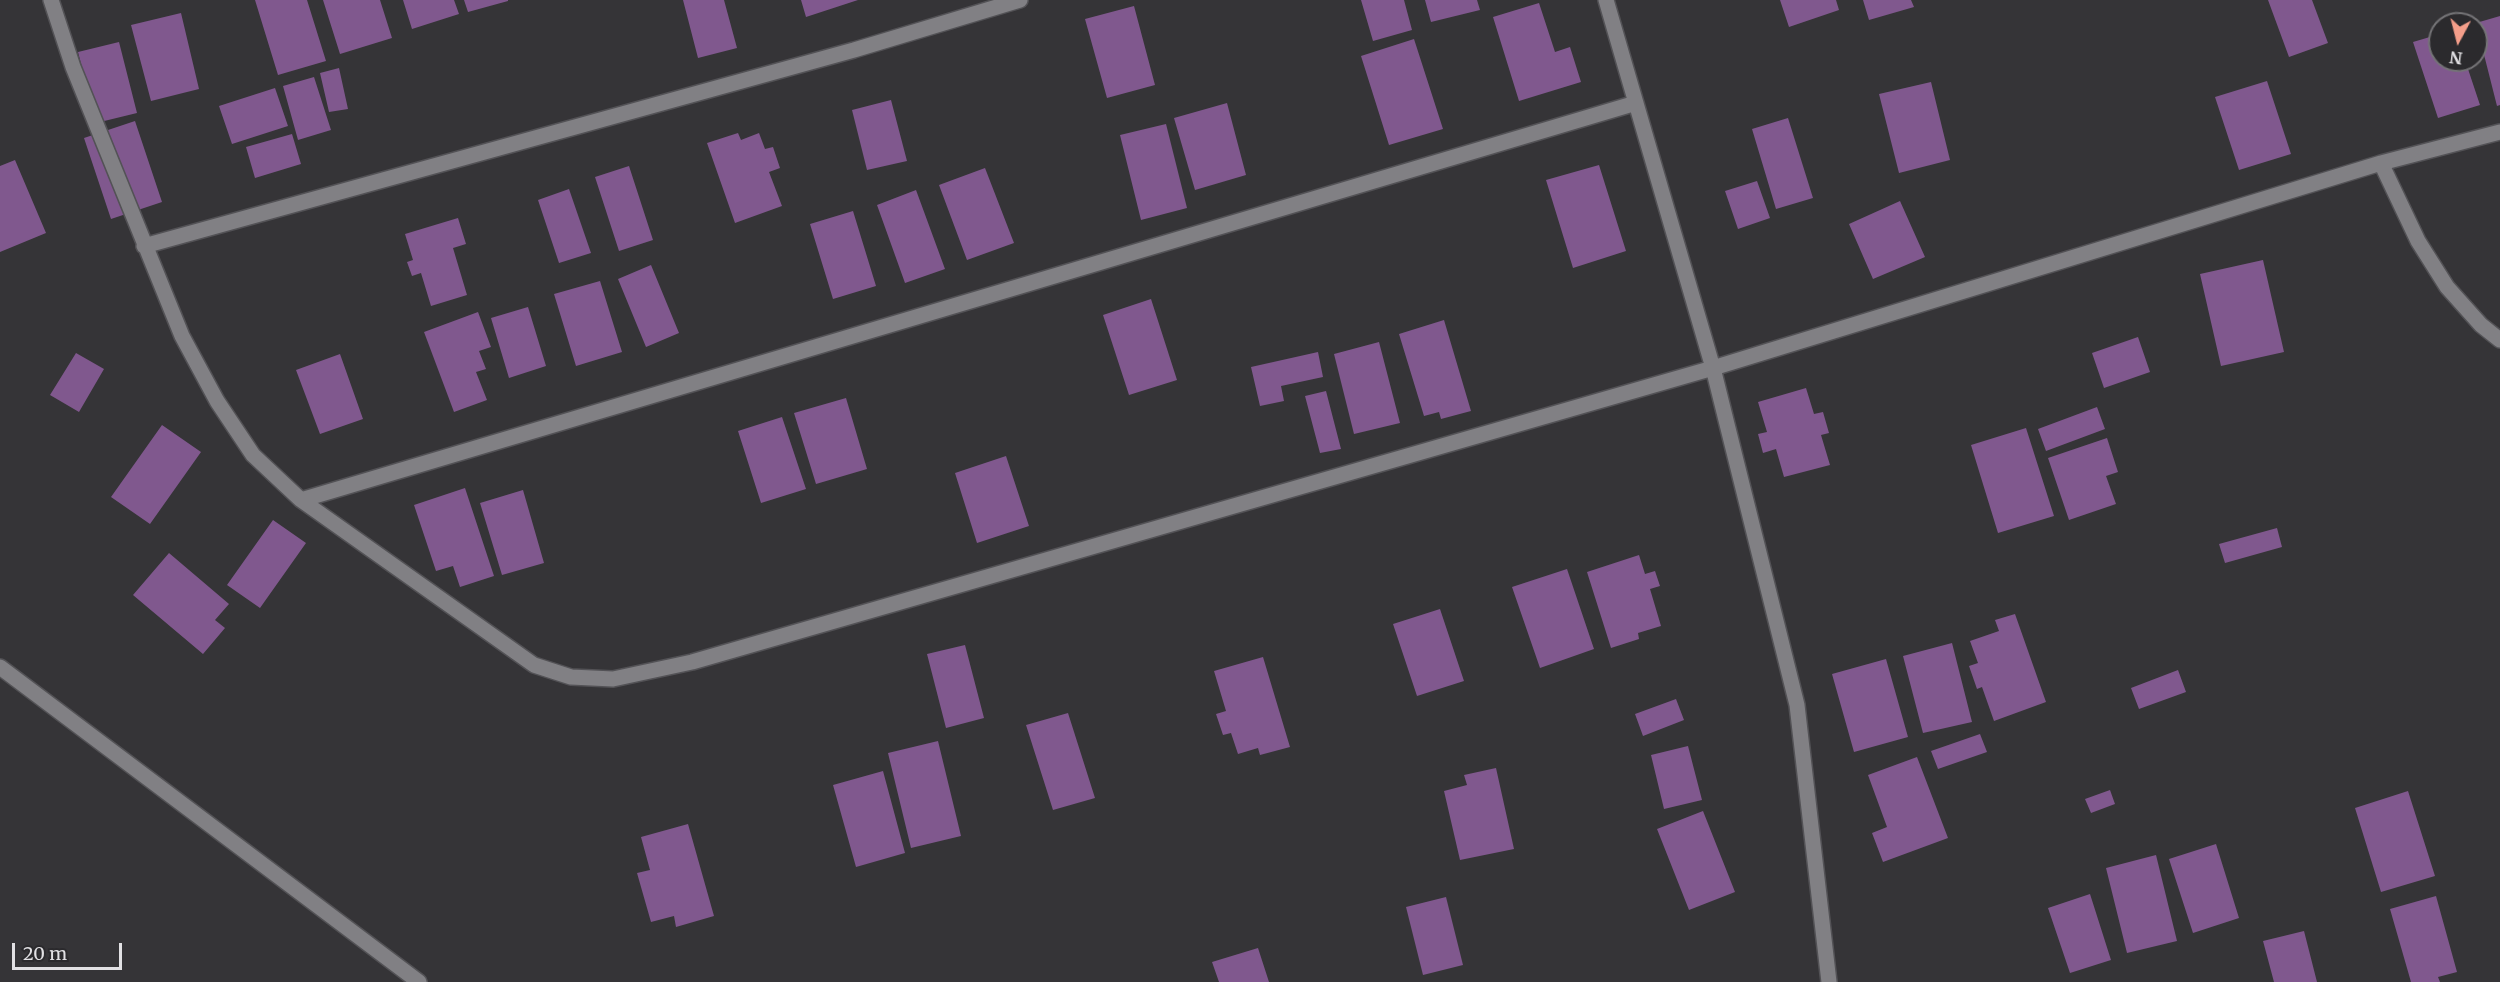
<!DOCTYPE html>
<html>
<head>
<meta charset="utf-8">
<style>
	body { margin:0 }
	#map { position:relative; width:2500px; height:982px; overflow:hidden; background:#353437; font-family:Merriweather,serif }
	canvas { display:block }
	.north { position:absolute; left:2428px; top:12px; width:60px; height:60px; box-sizing:border-box; background:#2b2a2d; border:2px solid #747376; border-radius:50%; rotate:187deg; font-size:16px; font-weight:700; line-height:24px; text-align:center; color:#e2e1e4 }
	.north::after { content:''; display:block; margin:auto; width:21px; height:27px; background:#f49e8a; clip-path:polygon(50% 0,100% 100%,50% 72%,0 100%) }
	.scale { position:absolute; left:12px; top:943px; width:110px; height:27px; box-sizing:border-box; border:3px solid #e2e1e4; border-top:0; padding-left:8px; font-size:18px; line-height:21px; white-space:nowrap; color:#e2e1e4; -webkit-text-stroke:4px #2b2a2d; paint-order:stroke }
</style>
</head>
<body>
<div id="map">
<canvas width="2500" height="982"></canvas>
<div class="north">N</div>
<div class="scale">20 m</div>
</div>
<script>
const c = document.querySelector('canvas').getContext('2d');
c.lineJoin = 'round';
function paint(path, color) {
  c.fillStyle = color;
  c.fill(path, 'evenodd');
}
function poly(rows) {
  const path = new Path2D();
  for (const r of rows) {
    path.moveTo(r[0], r[1]);
    for (let i = 2; i < r.length; i += 2) path.lineTo(r[i], r[i + 1]);
  }
  return path;
}
function strokePath(path, color, width, dash) {
  c.strokeStyle = color;
  c.lineWidth = width;
  c.lineCap = dash ? 'butt' : 'round';
  c.setLineDash(dash || []);
  c.stroke(path);
}
paint(poly([
	[255,0,307,0,326,61,278,75],
	[323,0,380,0,392,38,340,54],
	[403,0,454,0,459,14,412,29],
	[464,0,508,0,508,1,468,12],
	[683,0,724,0,737,48,698,58],
	[801,0,858,0,806,17],
	[1361,0,1404,0,1412,30,1373,41],
	[1425,0,1477,0,1480,10,1431,22],
	[1780,0,1836,0,1839,10,1789,27],
	[1863,0,1911,0,1914,7,1869,20],
	[2268,0,2312,0,2328,43,2289,57],
	[1539,3,1555,52,1570,47,1581,82,1519,101,1493,17],
	[1134,6,1155,85,1107,98,1085,19],
	[181,13,199,89,151,101,131,25],
	[2500,16,2500,105,2497,106,2476,23],
	[2440,34,2440,60,2465,60,2480,105,2438,118,2413,42],
	[1414,39,1443,129,1389,145,1361,56],
	[119,42,137,113,96,123,78,52],
	[339,68,348,109,329,112,320,73],
	[314,77,331,130,298,140,283,86],
	[2267,81,2291,154,2239,170,2215,97],
	[1931,82,1950,160,1899,173,1879,94],
	[275,88,288,126,232,144,219,106],
	[891,100,907,161,867,170,852,110],
	[1227,103,1246,175,1195,190,1174,118],
	[1788,118,1813,198,1776,209,1752,129],
	[135,121,162,202,111,219,84,138],
	[1166,124,1187,208,1141,220,1120,135],
	[738,133,741,140,759,133,765,149,773,147,780,168,769,172,782,206,735,223,707,143],
	[292,134,301,164,255,178,246,147],
	[15,160,46,233,0,252,0,166],
	[1599,165,1626,251,1573,268,1546,180],
	[629,166,653,240,619,251,595,177],
	[985,168,1014,243,967,260,939,185],
	[1757,181,1770,218,1738,229,1725,191],
	[569,189,591,253,559,263,538,200],
	[916,190,945,269,905,283,877,205],
	[1900,201,1925,257,1873,279,1849,224],
	[853,211,876,286,833,299,810,224],
	[458,218,466,244,453,248,467,295,431,306,421,273,412,276,407,262,413,260,405,234],
	[2263,260,2284,352,2221,366,2200,274],
	[651,265,679,333,646,347,618,279],
	[600,281,622,352,576,366,554,294],
	[1151,299,1177,380,1129,395,1103,315],
	[528,307,546,366,509,378,491,318],
	[478,312,491,347,479,351,486,369,476,372,487,400,454,412,424,332],
	[1444,320,1471,411,1441,419,1439,412,1424,416,1399,334],
	[2138,337,2150,372,2104,388,2092,353],
	[1379,342,1400,423,1354,434,1334,354],
	[1318,352,1323,377,1281,386,1284,401,1260,406,1251,367],
	[76,353,104,369,79,412,50,395],
	[340,354,363,419,320,434,296,370],
	[1806,388,1814,414,1823,412,1829,433,1821,435,1830,465,1784,477,1776,449,1763,453,1758,434,1767,432,1758,402],
	[1326,391,1341,449,1320,453,1305,396],
	[846,398,867,469,816,484,794,413],
	[2097,407,2105,429,2046,451,2038,429],
	[782,417,806,489,761,503,738,431],
	[162,425,201,452,150,524,111,497],
	[2026,428,2054,516,1998,533,1971,445],
	[2107,438,2118,472,2106,476,2116,504,2069,520,2048,458],
	[1006,456,1029,526,977,543,955,473],
	[465,488,494,576,460,587,453,566,436,571,414,505],
	[523,490,544,563,502,575,480,503],
	[273,520,306,543,260,608,227,585],
	[2277,528,2282,547,2225,563,2219,544],
	[169,553,229,604,215,620,225,628,203,654,133,595],
	[1639,555,1645,574,1655,571,1660,586,1650,589,1661,626,1638,633,1639,639,1611,648,1587,572],
	[1567,569,1594,649,1540,668,1512,587],
	[1440,609,1464,681,1417,696,1393,624],
	[2015,614,2046,702,1994,721,1982,687,1977,689,1969,666,1978,663,1970,641,1999,631,1995,620],
	[1952,643,1972,722,1923,733,1903,656],
	[965,645,984,718,946,728,927,654],
	[1263,657,1290,747,1260,755,1258,748,1238,754,1231,733,1223,735,1216,714,1226,711,1214,671],
	[1886,659,1908,737,1854,752,1832,674],
	[2178,670,2186,692,2139,709,2131,688],
	[1676,699,1684,720,1643,736,1635,714],
	[1068,713,1095,798,1053,810,1026,725],
	[1980,734,1987,752,1938,769,1931,751],
	[938,741,961,836,911,848,888,753],
	[1688,746,1702,800,1664,809,1651,755],
	[1917,757,1948,838,1883,862,1872,833,1887,827,1868,775],
	[1496,768,1514,849,1460,860,1444,791,1467,785,1464,775],
	[883,771,905,853,856,867,833,785],
	[2110,790,2115,804,2091,813,2085,799],
	[2408,791,2435,876,2381,892,2355,808],
	[1703,811,1735,892,1689,910,1657,829],
	[688,824,714,916,676,927,674,916,651,922,637,873,650,870,641,837],
	[2216,844,2239,918,2193,933,2169,859],
	[2156,855,2177,941,2127,953,2106,868],
	[2090,894,2111,960,2070,973,2048,908],
	[2436,896,2457,972,2438,977,2440,982,2411,982,2390,909],
	[1446,897,1463,965,1423,975,1406,907],
	[2304,931,2317,982,2274,982,2263,941],
	[1258,948,1269,982,1219,982,1212,962]
]), '#80588e');
const minor = poly([
	[51,0,73,67,182,336,217,401,253,455,301,500,534,665,571,677,613,679,692,662,1713,368,2381,163,2500,132],
	[1606,0,1713,368,1797,705,1829,982],
	[2381,163,2418,241,2447,287,2481,325,2500,340],
	[144,246,854,50,1020,0],
	[301,500,1636,103],
	[0,667,419,982]
]);
strokePath(minor, '#535256', 18);
strokePath(minor, '#818084', 15);
</script>
</body>
</html>
